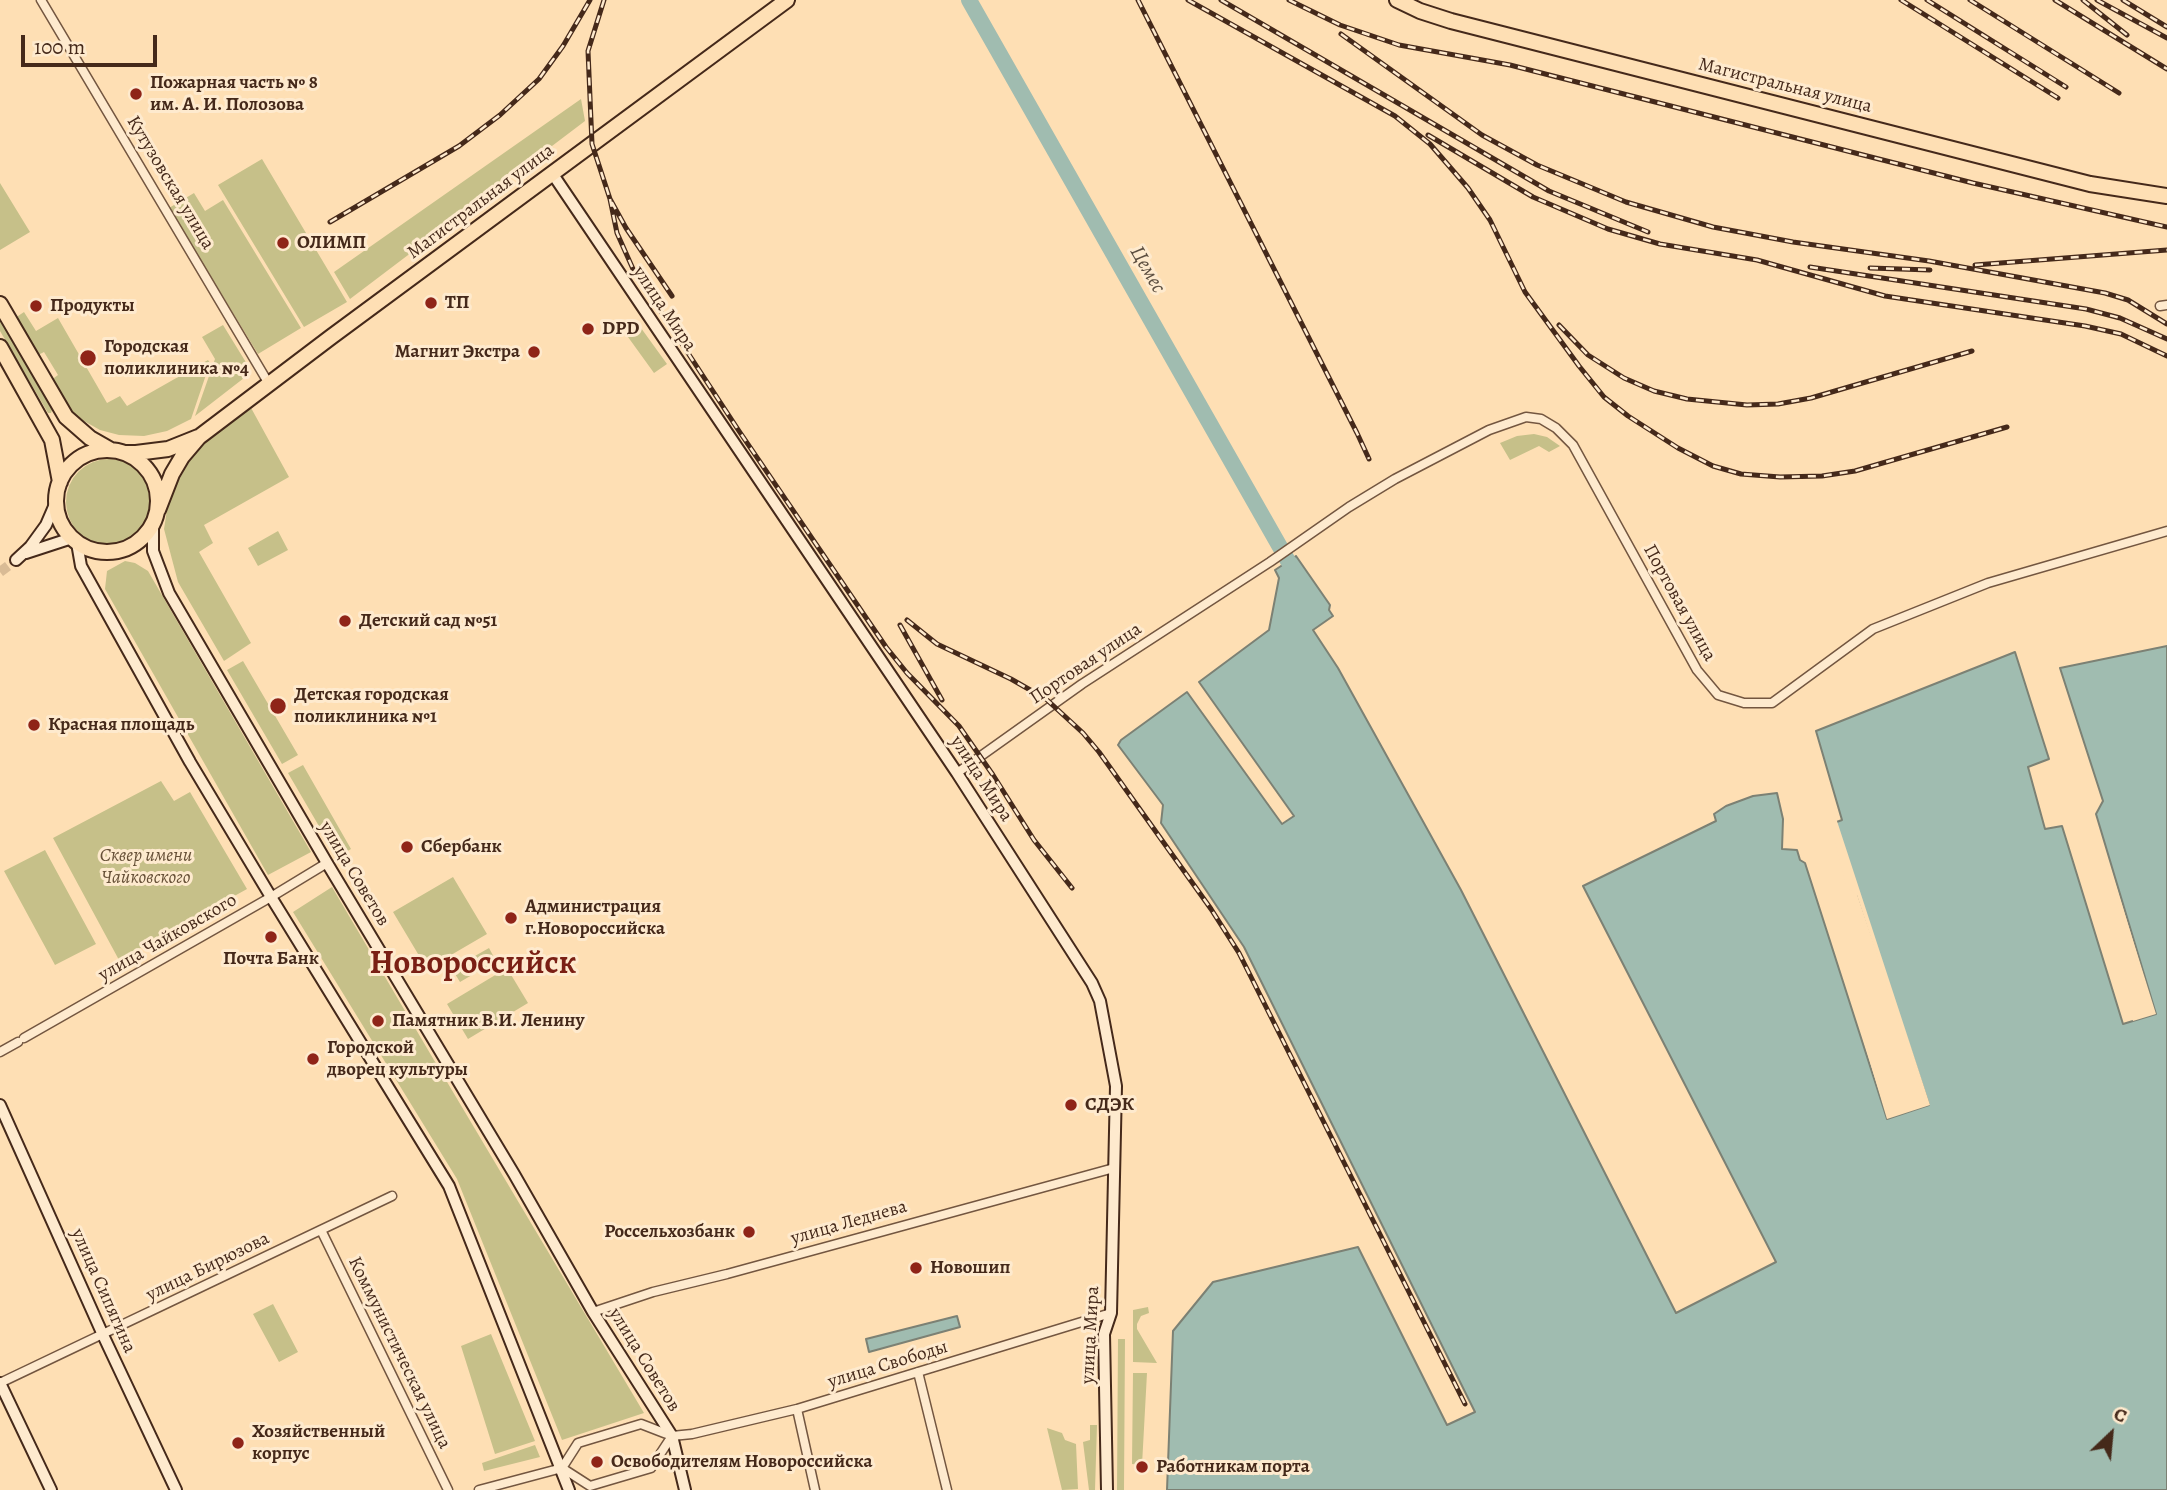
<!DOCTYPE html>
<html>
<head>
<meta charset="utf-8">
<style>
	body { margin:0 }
	#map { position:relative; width:2167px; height:1490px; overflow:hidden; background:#fedfb4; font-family:Alegreya,serif }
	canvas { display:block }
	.north { position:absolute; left:2076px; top:1399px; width:70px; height:70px; -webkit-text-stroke:5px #feeace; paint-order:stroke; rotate:26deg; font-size:19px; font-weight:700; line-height:28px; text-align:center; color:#45291a }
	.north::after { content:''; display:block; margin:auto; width:24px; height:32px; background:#45291a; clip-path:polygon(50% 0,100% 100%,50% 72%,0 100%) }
	.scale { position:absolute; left:21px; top:35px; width:136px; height:32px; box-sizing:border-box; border:4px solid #45291a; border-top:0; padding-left:9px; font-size:21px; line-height:24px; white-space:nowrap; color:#45291a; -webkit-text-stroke:5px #feeace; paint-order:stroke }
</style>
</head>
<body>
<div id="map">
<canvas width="2167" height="1490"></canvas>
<div class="north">С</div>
<div class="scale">100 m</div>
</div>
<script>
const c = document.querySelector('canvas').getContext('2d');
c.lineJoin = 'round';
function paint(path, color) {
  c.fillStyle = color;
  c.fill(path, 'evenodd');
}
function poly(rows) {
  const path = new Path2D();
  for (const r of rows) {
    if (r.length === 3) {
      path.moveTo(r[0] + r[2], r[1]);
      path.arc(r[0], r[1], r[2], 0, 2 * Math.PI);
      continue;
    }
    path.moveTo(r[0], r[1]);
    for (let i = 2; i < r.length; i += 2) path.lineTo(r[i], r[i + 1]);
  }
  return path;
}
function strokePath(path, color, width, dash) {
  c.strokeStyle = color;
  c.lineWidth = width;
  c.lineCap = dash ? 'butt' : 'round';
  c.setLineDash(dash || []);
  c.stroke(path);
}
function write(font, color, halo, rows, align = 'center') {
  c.font = font + ' Alegreya,serif';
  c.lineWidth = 6;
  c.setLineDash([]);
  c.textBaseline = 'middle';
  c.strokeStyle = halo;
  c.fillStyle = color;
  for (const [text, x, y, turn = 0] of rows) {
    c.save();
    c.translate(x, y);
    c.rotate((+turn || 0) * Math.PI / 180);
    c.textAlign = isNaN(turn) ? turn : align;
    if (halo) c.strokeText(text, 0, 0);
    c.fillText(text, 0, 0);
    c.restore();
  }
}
paint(poly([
	[581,99,585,121,350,299,334,272],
	[262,159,347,302,304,327,218,185],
	[0,183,30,232,0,250],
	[194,193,205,211,223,200,301,328,258,354,169,208],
	[24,312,36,331,58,318,107,403,120,396,127,406,208,360,210,363,191,419,167,431,144,436,119,435,100,430,84,421,70,410,50,381,58,375,44,352,38,355,15,318],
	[0,319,52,410,51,413,48,413,0,331],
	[223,325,247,364,249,372,244,378,195,416,215,359,202,337],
	[641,328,667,364,654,373,628,337],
	[250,406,289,477,204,525,213,543,199,552,251,643,224,661,178,582,164,529,167,510,177,483,192,457,210,437],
	[1534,434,1547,437,1560,446,1549,452,1539,446,1510,460,1500,443,1517,436],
	[109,502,43],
	[278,531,288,550,258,566,248,548],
	[125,561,135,563,148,571,311,852,268,875,105,589,107,571],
	[243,661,298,755,282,764,227,670],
	[303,765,351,849,337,857,288,773],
	[161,781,174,801,190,792,247,889,119,960,53,838],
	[45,850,96,944,55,965,4,871],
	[453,877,487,934,427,969,393,912],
	[332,887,431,1055,644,1413,562,1440,457,1179,293,912],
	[489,948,496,961,460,982,452,969],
	[507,968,528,1003,468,1039,447,1004],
	[273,1304,298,1352,279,1362,253,1314],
	[1148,1307,1149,1313,1141,1316,1137,1324,1137,1329,1157,1363,1133,1362,1133,1310],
	[491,1334,535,1441,495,1454,461,1346],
	[1118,1339,1125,1339,1124,1490,1117,1490],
	[1133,1373,1147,1373,1142,1465,1132,1464],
	[1090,1425,1097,1425,1095,1490,1089,1490,1083,1442,1090,1440],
	[1047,1428,1062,1433,1065,1440,1076,1444,1078,1489,1062,1490],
	[535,1445,540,1457,484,1471,482,1463]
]), '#c6c089');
const water = poly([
	[1296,556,1330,605,1329,610,1333,616,1313,630,1338,668,1461,890,1676,1313,1776,1262,1583,886,1716,821,1714,814,1726,806,1753,796,1777,793,1783,819,1782,849,1797,850,1800,860,1805,863,1887,1119,1929,1105,1834,823,1842,820,1816,731,2015,652,2049,759,2028,767,2045,829,2062,826,2123,1024,2156,1014,2096,814,2103,801,2060,668,2167,646,2167,1490,1167,1490,1173,1331,1213,1282,1358,1247,1447,1425,1475,1412,1244,947,1161,823,1163,805,1118,745,1121,740,1187,692,1282,824,1294,816,1199,682,1269,630,1279,578,1275,570,1296,556],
	[957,1316,960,1327,869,1352,866,1339,957,1316]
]);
paint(water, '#a0bcb0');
strokePath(water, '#7c8174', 2);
paint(poly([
	[2093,812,2156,1014,2133,1021,2132,1018,2152,1012],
	[1836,818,1930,1105,1887,1119,1853,1005,1889,1115,1925,1103,1857,895,1846,887,1830,823,1831,820]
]), '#fedfb4');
strokePath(poly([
	[969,0,1288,561]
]), '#a0bcb0', 16);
strokePath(poly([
	[0,572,16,560]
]), '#d9bb95', 10, [10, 5]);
const street = poly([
	[41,0,269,384],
	[2160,306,2167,305],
	[957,773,1082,684,1270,562,1349,507,1395,479,1489,430,1526,417,1541,419,1556,428,1573,445,1697,670,1718,695,1744,703,1772,703,1873,629,1988,583,2167,531],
	[24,1038,271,897,327,863],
	[0,1052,18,1042],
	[321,1230,448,1490],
	[593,1312,653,1292,727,1274,1114,1168],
	[918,1372,947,1490],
	[0,1383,392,1196],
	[797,1409,815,1490],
	[562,1468,590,1486,651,1468,672,1436],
	[479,1490,562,1468,578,1443,641,1424,672,1436,692,1434,797,1409,1111,1313]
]);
const secondary = poly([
	[552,173,957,773,1092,983,1100,1001,1116,1086,1111,1313,1104,1334,1107,1490],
	[153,525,153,551,169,593,327,863,514,1174,593,1312,672,1436,685,1490],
	[77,543,81,566,190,762,271,897,449,1186,569,1490],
	[26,553,72,538],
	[16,560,30,547,46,525,56,502],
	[0,1105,103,1335,176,1490],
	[0,1383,51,1490]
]);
const highway = poly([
	[1397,0,1420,11,1451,21,2090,184,2167,196],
	[0,304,66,417,90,438,111,450],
	[0,347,52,440,60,482],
	[107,501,51],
	[126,453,136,453,168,449,198,437],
	[158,510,172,474,182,457,199,437,331,337,787,0]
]);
strokePath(street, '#735640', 11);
strokePath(secondary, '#45291a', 14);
strokePath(highway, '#45291a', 18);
strokePath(street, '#feeace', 8);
strokePath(secondary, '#feeace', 10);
strokePath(highway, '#fedfb4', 14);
const rail = poly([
	[604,0,588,51,592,144,610,199,626,228,672,296],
	[1138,0,1357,433,1369,459],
	[1188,0,1395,116,1430,144,1468,188,1490,220,1525,292,1579,366,1604,397,1628,416,1678,448,1713,466,1741,474,1780,477,1822,476,1855,471,2007,427],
	[1221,0,1549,191,1648,232],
	[1289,0,1340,25,1399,45,1510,65,1973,183,2167,227],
	[1901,0,2058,98],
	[1927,0,2066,87],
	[1970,0,2119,93],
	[2055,0,2167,69],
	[2083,0,2127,35],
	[2097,0,2167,38],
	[2123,0,2167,27],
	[1341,34,1482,135,1537,165,1626,202,1713,227,1793,242,1929,261,2105,293,2128,300,2167,324],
	[1428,135,1533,197,1608,229,1660,244,1757,260,1885,296,2085,326,2121,334,2167,356],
	[610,199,617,233,633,269,739,431,886,647,907,673,959,726,993,775,1034,840,1072,888],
	[330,222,459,146,500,115,539,79,563,46,590,0],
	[1975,265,2167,250],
	[1810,267,2086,309,2120,318,2167,339],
	[1870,268,1930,270],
	[1559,325,1588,355,1624,378,1654,391,1687,399,1747,405,1778,404,1811,398,1972,351],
	[907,620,937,644,1011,679,1046,699,1083,733,1099,752,1211,909,1239,953,1465,1404],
	[900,625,942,700]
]);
strokePath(rail, '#45291a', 5);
strokePath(rail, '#feeace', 2.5, [8]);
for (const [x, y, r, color] of [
	[136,94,7,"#8f2418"],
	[283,243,7,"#8f2418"],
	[431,303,7,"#8f2418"],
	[36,306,7,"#8f2418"],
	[588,329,7,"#8f2418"],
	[534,352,7,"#8f2418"],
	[88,358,9,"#8f2418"],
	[345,621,7,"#8f2418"],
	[278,706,9,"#8f2418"],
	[34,725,7,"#8f2418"],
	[407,847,7,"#8f2418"],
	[511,918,7,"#8f2418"],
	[271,937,7,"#8f2418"],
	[378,1021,7,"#8f2418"],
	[313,1059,7,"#8f2418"],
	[1071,1105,7,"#8f2418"],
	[749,1232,7,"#8f2418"],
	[916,1268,7,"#8f2418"],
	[238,1443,7,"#8f2418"],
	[597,1462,7,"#8f2418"],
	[1142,1467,7,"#8f2418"]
]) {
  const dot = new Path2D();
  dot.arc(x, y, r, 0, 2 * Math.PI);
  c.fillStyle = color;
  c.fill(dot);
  strokePath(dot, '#feeace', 2.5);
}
write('bold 19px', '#45291a', '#feeace', [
	["Пожарная часть № 8",150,83],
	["им. А. И. Полозова",150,105],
	["ОЛИМП",297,243],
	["ТП",445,303],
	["Продукты",50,306],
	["DPD",602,329],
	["Городская",104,347],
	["поликлиника №4",104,369],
	["Магнит Экстра",520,352,"right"],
	["Детский сад №51",359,621],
	["Детская городская",294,695],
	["поликлиника №1",294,717],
	["Красная площадь",48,725],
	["Сбербанк",421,847],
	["Администрация",525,907],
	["г.Новороссийска",525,929],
	["Почта Банк",271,959,"center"],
	["Памятник В.И. Ленину",392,1021],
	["Городской",327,1048],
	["дворец культуры",327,1070],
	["СДЭК",1085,1105],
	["Россельхозбанк",735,1232,"right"],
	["Новошип",930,1268],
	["Хозяйственный",252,1432],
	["корпус",252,1454],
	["Освободителям Новороссийска",611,1462],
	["Работникам порта",1156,1467]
], 'left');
write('19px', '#45291a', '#feeace', [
	["Магистральная улица",1785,86,14],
	["Кутузовская улица",170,183,59],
	["Магистральная улица",481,202,-37],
	["улица Мира",664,309,56],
	["Портовая улица",1679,603,61],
	["Портовая улица",1086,664,-34],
	["улица Мира",981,779,57],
	["улица Советов",354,874,59],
	["улица Чайковского",168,938,-30],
	["улица Леднева",849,1223,-16],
	["улица Бирюзова",208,1267,-26],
	["улица Сипягина",103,1291,66],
	["улица Мира",1091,1335,-87],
	["Коммунистическая улица",399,1353,64],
	["улица Советов",644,1360,58],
	["улица Свободы",888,1365,-17]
]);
write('italic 19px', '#654f36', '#feeace', [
	["Сквер имени",146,856],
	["Чайковского",146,878]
]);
write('italic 21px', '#5c4e40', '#feeace', [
	["Цемес",1147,270,60]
]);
write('bold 33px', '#7a1f14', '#feeace', [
	["Новороссийск",473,965]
]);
</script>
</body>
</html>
